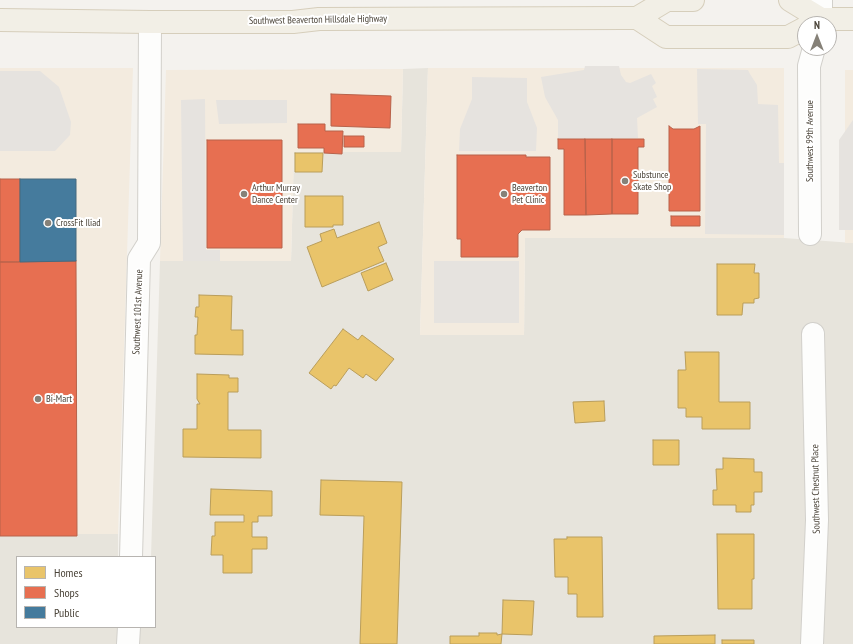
<!DOCTYPE html>
<html>
<head>
<meta charset="utf-8">
<style>
	body { margin:0 }
	#map { position:relative; width:853px; height:644px; overflow:hidden; background:#f4f2ee; font-family:"PT Sans Narrow",sans-serif }
	canvas { display:block }
	.legend { position:absolute; left:16px; top:556px; width:140px; height:72px; box-sizing:border-box; background:#fff; border:1px solid #b7b4b0; margin:0; padding:5px 7px; list-style:none; font-size:12px; color:#4b4439 }
	.legend li { display:flex; align-items:center; gap:8px; height:20px }
	.legend b { width:20px; border:1px solid #b7b4b0 }
	.north { position:absolute; left:797px; top:16px; width:40px; height:40px; box-sizing:border-box; background:#fff; border:1px solid #b7b4b0; border-radius:50%; rotate:0deg; font-size:11px; font-weight:700; line-height:16px; text-align:center; color:#4b4439 }
	.north::after { content:''; display:block; margin:auto; width:14px; height:18px; background:#868178; clip-path:polygon(50% 0,100% 100%,50% 72%,0 100%) }
</style>
</head>
<body>
<div id="map">
<canvas width="853" height="644"></canvas>
<ul class="legend">
<li><b style="height:11px;background:#e9c46a"></b>Homes</li>
<li><b style="height:11px;background:#e76f51"></b>Shops</li>
<li><b style="height:11px;background:#457b9d"></b>Public</li>
</ul>
<div class="north">N</div>
</div>
<script>
const c = document.querySelector('canvas').getContext('2d');
c.lineJoin = 'round';
function paint(path, color) {
  c.fillStyle = color;
  c.fill(path, 'evenodd');
}
function poly(rows) {
  const path = new Path2D();
  for (const r of rows) {
    path.moveTo(r[0], r[1]);
    for (let i = 2; i < r.length; i += 2) path.lineTo(r[i], r[i + 1]);
  }
  return path;
}
function strokePath(path, color, width, dash) {
  c.strokeStyle = color;
  c.lineWidth = width;
  c.lineCap = dash ? 'butt' : 'round';
  c.setLineDash(dash || []);
  c.stroke(path);
}
function write(font, color, halo, rows, align = 'center') {
  c.font = font + ' "PT Sans Narrow",sans-serif';
  c.lineWidth = 4;
  c.setLineDash([]);
  c.textBaseline = 'middle';
  c.strokeStyle = halo;
  c.fillStyle = color;
  for (const [text, x, y, turn = 0] of rows) {
    c.save();
    c.translate(x, y);
    c.rotate((+turn || 0) * Math.PI / 180);
    c.textAlign = isNaN(turn) ? turn : align;
    if (halo) c.strokeText(text, 0, 0);
    c.fillText(text, 0, 0);
    c.restore();
  }
}
paint(poly([
	[428,68,420,335,524,335,525,238,784,238,853,243,853,644,0,644,0,534,118,534,118,557,17,557,17,627,155,627,155,557,151,557,160,261,291,261,294,152,401,152,403,69]
]), '#e7e4dc');
paint(poly([
	[0,68,133,68,118,534,0,534],
	[428,68,784,68,784,238,525,238,524,335,420,335],
	[403,69,401,152,294,152,291,261,160,261,166,70],
	[845,70,853,70,853,243,845,243]
]), '#f3ebdf');
paint(poly([
	[585,66,619,66,621,75,626,82,630,83,651,74,656,83,652,86,657,97,653,99,657,107,637,118,638,138,558,139,558,120,545,97,541,77,584,70],
	[697,69,748,70,750,74,757,85,758,104,778,105,779,163,784,163,784,235,705,234,706,124,698,124],
	[0,71,40,71,59,87,71,122,70,135,55,151,0,151],
	[472,77,527,78,527,102,537,128,536,151,459,151,460,129,472,99],
	[205,99,206,250,220,250,220,261,183,261,181,100],
	[216,100,287,100,287,123,219,124],
	[853,120,853,230,839,230,839,140],
	[434,261,519,261,519,323,434,323]
]), '#e6e3df');
const homes = poly([
	[295,153,323,153,322,172,295,172,295,153],
	[305,196,343,196,343,225,333,225,333,227,305,227,305,196],
	[379,222,387,243,378,247,384,261,322,287,307,247,322,241,320,234,334,229,337,238,379,222],
	[386,263,393,280,368,291,361,273,386,263],
	[717,264,755,264,754,273,759,273,759,298,754,299,754,303,743,303,742,315,717,315,717,264],
	[199,295,232,296,231,330,243,330,243,355,195,354,195,335,197,335,198,317,195,317,196,307,199,307,199,295],
	[343,329,358,340,362,335,394,359,376,381,366,374,363,378,349,368,336,386,334,385,331,389,309,373,343,329],
	[685,352,719,352,719,402,750,402,750,429,702,429,702,417,686,417,686,408,678,408,678,370,686,370,685,352],
	[197,374,229,375,229,378,238,378,238,392,228,392,228,430,261,430,261,458,183,457,183,429,197,429,197,404,200,404,197,399,197,374],
	[604,401,605,421,575,423,573,402,604,401],
	[653,440,679,440,679,465,653,465,653,440],
	[723,458,754,459,754,472,762,472,762,492,754,492,754,505,751,505,751,512,736,512,736,505,713,505,713,490,717,490,716,469,723,469,723,458],
	[321,480,402,482,397,644,360,644,364,516,320,515,321,480],
	[211,489,272,491,272,516,258,516,258,522,252,522,252,537,267,537,267,549,252,549,252,573,223,573,223,555,211,555,212,536,215,536,215,522,244,522,244,515,210,515,211,489],
	[717,534,754,534,754,579,752,579,752,609,718,609,717,534],
	[567,537,602,537,603,617,577,617,577,594,568,594,568,577,555,577,554,539,567,539,567,537],
	[503,600,534,601,532,635,502,634,503,600],
	[479,633,497,633,497,635,502,634,501,644,450,644,450,636,479,636,479,633],
	[715,635,715,644,654,644,654,636,715,635],
	[722,640,754,640,754,644,722,644,722,640]
]);
paint(homes, '#e9c46a');
strokePath(homes, '#ba9e5b', 1);
const shops = poly([
	[331,94,391,96,390,128,331,126,331,94],
	[298,124,325,124,325,131,343,131,342,154,324,153,324,148,298,148,298,124],
	[669,126,673,129,694,129,700,126,700,211,669,211,669,126],
	[344,136,364,136,364,147,344,147,344,136],
	[558,139,585,139,586,215,564,215,564,149,558,149,558,139],
	[585,139,612,139,612,214,586,215,585,139],
	[612,139,644,139,644,147,638,147,638,214,612,214,612,139],
	[207,140,282,140,282,248,207,248,207,140],
	[457,155,526,155,526,157,550,157,550,230,522,230,518,234,518,257,461,257,461,239,457,239,457,155],
	[0,179,20,179,20,262,0,262,0,179],
	[671,216,700,216,700,226,671,226,671,216],
	[76,261,77,536,0,536,0,262,76,261]
]);
paint(shops, '#e76f51');
strokePath(shops, '#b8624a', 1);
const public = poly([
	[20,179,76,179,76,261,20,262,20,179]
]);
paint(public, '#457b9d');
strokePath(public, '#476a7f', 1);
const minor = poly([
	[820,24,821,19,821,0],
	[810,234,809,66,814,48],
	[131,557,139,259,149,243,150,22],
	[128,644,129,627],
	[812,644,817,520,813,334]
]);
const major = poly([
	[790,0,821,19],
	[637,18,666,37,788,37,805,28],
	[0,20,150,22,293,22,319,19,624,18,637,18,667,0,693,0],
	[812,24,821,19,853,19]
]);
strokePath(minor, '#d2d0cb', 24);
strokePath(major, '#d6cebb', 24);
strokePath(minor, '#fdfdfc', 22);
strokePath(major, '#f2efe6', 22);
for (const [x, y, r, color] of [
	[625,181,4,"#868178"],
	[244,194,4,"#868178"],
	[504,194,4,"#868178"],
	[48,223,4,"#868178"],
	[38,399,4,"#868178"]
]) {
  const dot = new Path2D();
  dot.arc(x, y, r, 0, 2 * Math.PI);
  c.fillStyle = color;
  c.fill(dot);
  strokePath(dot, '#fff', 1.5);
}
write('10px', '#4b4439', '#fff', [
	["Southwest Beaverton Hillsdale Highway",318,20,-1],
	["Southwest 99th Avenue",810,141,-90],
	["Southwest 101st Avenue",138,312,-88],
	["Southwest Chestnut Place",816,489,-91]
]);
write('10px', '#4b4439', '#fff', [
	["Substunce",633,175],
	["Skate Shop",633,187],
	["Arthur Murray",252,188],
	["Dance Center",252,200],
	["Beaverton",512,188],
	["Pet Clinic",512,200],
	["CrossFit Iliad",56,223],
	["Bi-Mart",46,399]
], 'left');
</script>
</body>
</html>
